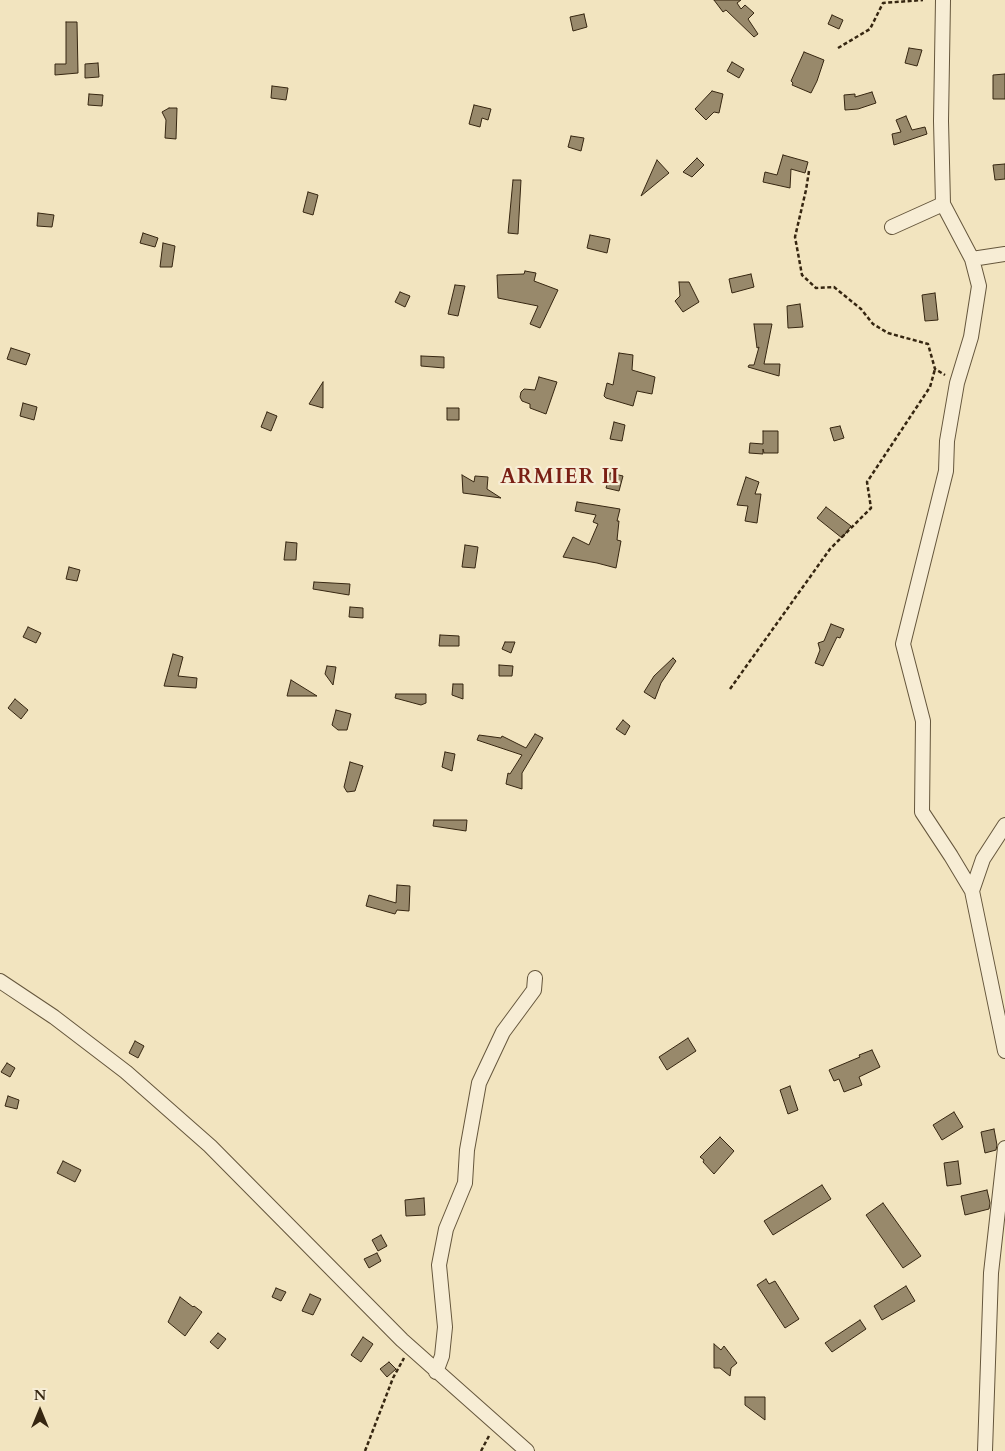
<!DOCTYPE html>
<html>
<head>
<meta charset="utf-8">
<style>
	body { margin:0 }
	#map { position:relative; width:1005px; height:1451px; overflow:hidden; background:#f2e4bf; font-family:Cardo,serif }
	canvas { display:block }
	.north { position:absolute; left:15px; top:1386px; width:50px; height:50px; -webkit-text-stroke:4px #f7edd5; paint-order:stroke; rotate:0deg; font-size:14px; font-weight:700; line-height:20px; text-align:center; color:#362611 }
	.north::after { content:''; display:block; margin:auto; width:18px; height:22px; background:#362611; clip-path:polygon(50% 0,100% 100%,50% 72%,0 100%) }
</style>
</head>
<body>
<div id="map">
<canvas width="1005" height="1451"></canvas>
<div class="north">N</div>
</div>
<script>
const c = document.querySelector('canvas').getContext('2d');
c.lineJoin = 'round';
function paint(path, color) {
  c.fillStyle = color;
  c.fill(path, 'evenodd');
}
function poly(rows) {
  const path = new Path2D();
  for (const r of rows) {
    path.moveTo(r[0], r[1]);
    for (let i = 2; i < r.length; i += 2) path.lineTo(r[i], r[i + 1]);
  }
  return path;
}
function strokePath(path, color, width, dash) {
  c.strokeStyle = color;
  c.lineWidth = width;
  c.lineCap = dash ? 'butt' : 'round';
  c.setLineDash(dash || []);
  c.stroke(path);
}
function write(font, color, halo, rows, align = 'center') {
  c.font = font + ' Cardo,serif';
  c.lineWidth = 4.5;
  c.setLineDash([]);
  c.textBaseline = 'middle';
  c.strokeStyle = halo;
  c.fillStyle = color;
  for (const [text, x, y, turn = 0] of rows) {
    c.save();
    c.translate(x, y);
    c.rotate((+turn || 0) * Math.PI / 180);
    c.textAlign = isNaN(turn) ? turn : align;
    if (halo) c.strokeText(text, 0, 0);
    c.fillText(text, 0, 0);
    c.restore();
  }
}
const building = poly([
	[714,0,741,0,737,3,741,9,745,5,754,13,748,19,758,34,754,37,726,10,723,12,714,0],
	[584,14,587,27,573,31,570,17,584,14],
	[832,15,843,20,839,29,828,24,832,15],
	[66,22,77,22,78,73,55,75,55,64,66,64,66,22],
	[909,48,922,50,917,66,905,63,909,48],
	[804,52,824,60,817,81,811,93,792,85,793,83,791,81,804,52],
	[732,62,744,69,739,78,727,71,732,62],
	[98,63,99,77,85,78,85,64,98,63],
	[1005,74,1005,99,993,99,993,75,1005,74],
	[272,86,288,88,286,100,271,98,272,86],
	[712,91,723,94,719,113,714,112,706,120,695,109,712,91],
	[872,92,876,103,858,109,845,110,844,95,855,94,855,97,872,92],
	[89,94,103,95,102,106,88,105,89,94],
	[474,105,491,109,488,120,482,118,480,127,469,124,474,105],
	[169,108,177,108,176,139,165,138,166,120,162,112,169,108],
	[906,116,912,130,925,127,927,134,894,145,892,134,901,132,896,120,906,116],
	[571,136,584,138,581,151,568,147,571,136],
	[783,155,808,162,805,173,791,169,790,188,763,182,765,172,777,175,783,155],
	[697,158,704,165,692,177,683,172,697,158],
	[657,160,669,173,641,196,657,160],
	[1005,164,1005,179,995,180,993,165,1005,164],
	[513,180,521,180,518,234,508,233,513,180],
	[308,192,318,195,313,215,303,212,308,192],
	[38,213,54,215,52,227,37,226,38,213],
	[143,233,158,238,155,247,140,243,143,233],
	[590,235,610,239,607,253,587,248,590,235],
	[163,243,175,246,172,267,160,267,163,243],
	[525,271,536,273,534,281,558,290,540,328,530,324,538,306,498,298,497,275,524,274,525,271],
	[751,274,754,287,732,293,729,279,751,274],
	[679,282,689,282,699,302,683,312,675,301,680,296,679,282],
	[455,285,465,286,458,316,448,314,455,285],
	[400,292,410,296,405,307,395,302,400,292],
	[935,293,938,320,925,321,922,295,935,293],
	[800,304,803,327,788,328,787,306,800,304],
	[754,324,772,324,764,364,780,364,779,376,748,367,749,365,754,365,759,347,757,348,754,324],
	[11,348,30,354,26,365,7,359,11,348],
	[619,353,633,355,632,370,655,377,652,394,637,391,633,406,606,398,604,396,607,383,613,385,619,353],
	[421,356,444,357,444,368,421,366,421,356],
	[539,377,557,382,546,414,530,408,530,404,522,401,520,397,521,392,524,389,535,390,539,377],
	[323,382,323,408,309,404,323,382],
	[23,403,37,407,34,420,20,416,23,403],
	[447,408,459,408,459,420,447,420,447,408],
	[267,412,277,416,271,431,261,427,267,412],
	[614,422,625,425,622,441,610,439,614,422],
	[840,426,844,438,834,441,830,428,840,426],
	[763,431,778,431,778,453,764,453,763,449,763,454,749,453,750,443,763,444,763,431],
	[610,473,623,476,619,491,606,488,610,473],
	[462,475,474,482,475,476,488,477,487,489,501,498,463,493,462,475],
	[746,477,759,482,755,494,761,494,757,523,745,521,748,506,737,505,746,477],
	[577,502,620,509,617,521,619,521,617,540,621,541,616,568,597,563,563,557,573,537,589,545,598,524,593,522,596,515,575,511,577,502],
	[826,507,851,526,842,538,817,518,826,507],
	[286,542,297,543,296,560,284,560,286,542],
	[465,545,478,547,475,568,462,567,465,545],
	[69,567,80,570,77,581,66,579,69,567],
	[314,582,350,584,349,595,313,589,314,582],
	[350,607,363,608,363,618,349,617,350,607],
	[831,624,844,629,840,638,837,637,823,666,815,663,820,650,818,643,824,641,831,624],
	[28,627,41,633,36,643,23,637,28,627],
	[440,635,459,636,459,646,439,646,440,635],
	[505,642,515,642,511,653,502,649,505,642],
	[173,654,183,657,178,676,197,678,196,688,164,686,173,654],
	[673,658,676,661,661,683,655,699,644,692,654,676,673,658],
	[499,665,513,666,512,676,499,676,499,665],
	[327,666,336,667,333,685,325,674,327,666],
	[291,680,317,696,287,696,291,680],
	[453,684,463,684,463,699,452,695,453,684],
	[396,694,426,694,426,703,421,705,395,698,396,694],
	[15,699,28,710,21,719,8,708,15,699],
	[336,710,351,714,347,730,338,730,332,725,336,710],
	[623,720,630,726,625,735,616,729,623,720],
	[535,734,543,738,522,773,522,789,506,784,508,773,510,774,522,755,477,740,479,735,501,738,502,736,526,748,535,734],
	[445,752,455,754,452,771,442,767,445,752],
	[350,762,363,766,355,791,347,792,344,787,350,762],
	[434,820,467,820,466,831,433,826,434,820],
	[397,885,410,886,409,911,397,910,395,914,366,906,369,895,396,903,397,885],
	[688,1038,696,1051,667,1070,659,1057,688,1038],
	[135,1041,144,1046,138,1058,129,1053,135,1041],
	[872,1050,880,1067,859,1077,862,1085,844,1092,839,1079,834,1081,829,1070,860,1057,859,1055,872,1050],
	[7,1063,15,1068,10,1077,1,1072,7,1063],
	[790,1086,798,1110,788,1114,780,1090,790,1086],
	[8,1096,19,1100,17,1109,5,1106,8,1096],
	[954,1112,963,1127,942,1140,933,1125,954,1112],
	[994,1129,997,1145,996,1150,985,1153,981,1132,994,1129],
	[720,1137,734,1151,714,1174,703,1162,704,1160,700,1157,720,1137],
	[63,1161,81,1170,75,1182,57,1173,63,1161],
	[958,1161,961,1184,947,1186,944,1163,958,1161],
	[822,1185,831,1199,773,1235,764,1221,822,1185],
	[987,1190,990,1203,989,1209,965,1215,961,1196,987,1190],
	[424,1198,425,1215,406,1216,405,1200,424,1198],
	[883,1203,921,1256,903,1268,866,1215,883,1203],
	[381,1235,387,1246,378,1251,372,1240,381,1235],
	[377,1253,381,1261,369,1268,364,1259,377,1253],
	[766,1279,769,1284,775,1281,799,1319,785,1328,757,1285,766,1279],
	[906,1286,915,1301,882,1320,874,1306,906,1286],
	[276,1288,286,1292,281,1301,272,1297,276,1288],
	[310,1294,321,1299,313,1315,302,1311,310,1294],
	[180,1297,193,1307,194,1306,202,1312,185,1336,168,1322,180,1297],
	[860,1320,866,1329,832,1352,825,1343,860,1320],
	[218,1333,226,1339,218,1349,210,1342,218,1333],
	[363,1337,373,1344,361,1362,351,1355,363,1337],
	[714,1344,721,1350,724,1346,737,1363,731,1368,730,1376,720,1368,714,1368,714,1344],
	[389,1362,396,1369,387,1377,380,1369,389,1362],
	[745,1397,765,1397,765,1420,745,1405,745,1397]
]);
paint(building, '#98896b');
strokePath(building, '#362611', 1);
const street = poly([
	[943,204,941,121,943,0],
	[892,227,943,204,972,259,979,286,971,337,957,383,947,441,946,471,903,644,923,721,922,812,951,856,972,891,1005,1051],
	[972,259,1005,254],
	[972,891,983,859,1005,825],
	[0,981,54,1017,126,1072,210,1146,402,1340,527,1451],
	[436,1372,442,1356,445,1327,439,1265,446,1229,465,1183,467,1150,479,1083,503,1032,534,990,535,978],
	[985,1451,991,1273,1005,1148]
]);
strokePath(street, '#65563c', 16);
strokePath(poly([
	[838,48,870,29,883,3,923,0],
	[809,171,806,190,795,237,802,275,816,288,834,287,861,309,873,324,888,333,928,344,935,369,945,375],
	[730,689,830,549,871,508,867,482,930,387,935,369],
	[365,1451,393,1378,404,1358],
	[481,1451,490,1434]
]), '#362611', 2.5, [4, 2.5]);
strokePath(street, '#f7edd5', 14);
c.letterSpacing = '1px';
write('bold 21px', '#7a1f14', '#f7edd5', [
	["ARMIER II",560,478]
]);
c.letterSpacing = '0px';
</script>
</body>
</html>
